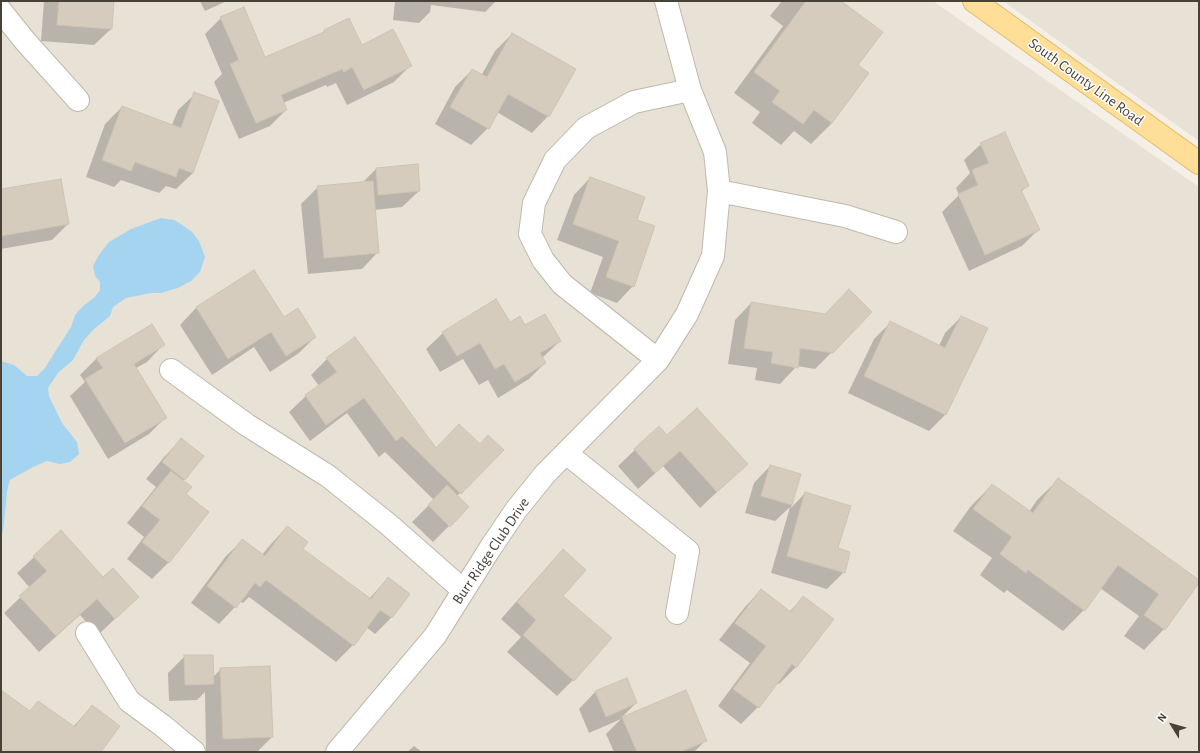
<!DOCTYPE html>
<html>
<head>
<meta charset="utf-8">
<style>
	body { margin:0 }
	#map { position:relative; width:1200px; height:753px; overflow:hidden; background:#f4f0e8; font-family:"Alegreya Sans",sans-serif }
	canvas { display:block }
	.frame { position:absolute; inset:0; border:2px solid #484137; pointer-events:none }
	.north { position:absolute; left:1152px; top:705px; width:40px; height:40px; -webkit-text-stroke:3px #fff; paint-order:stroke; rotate:307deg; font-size:11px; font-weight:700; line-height:16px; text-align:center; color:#484137 }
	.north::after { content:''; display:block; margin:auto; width:14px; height:18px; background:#484137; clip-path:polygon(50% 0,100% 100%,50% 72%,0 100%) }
</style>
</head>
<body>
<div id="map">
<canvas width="1200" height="753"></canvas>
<div class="frame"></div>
<div class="north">N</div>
</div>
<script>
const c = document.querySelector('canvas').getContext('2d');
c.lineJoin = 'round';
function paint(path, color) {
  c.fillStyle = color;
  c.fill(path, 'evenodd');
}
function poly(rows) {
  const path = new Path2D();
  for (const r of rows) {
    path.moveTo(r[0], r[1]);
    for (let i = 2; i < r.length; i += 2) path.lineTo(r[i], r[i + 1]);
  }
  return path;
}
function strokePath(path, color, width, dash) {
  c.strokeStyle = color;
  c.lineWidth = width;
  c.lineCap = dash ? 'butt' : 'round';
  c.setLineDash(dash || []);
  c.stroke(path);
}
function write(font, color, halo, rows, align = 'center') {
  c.font = font + ' "Alegreya Sans",sans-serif';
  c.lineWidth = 3;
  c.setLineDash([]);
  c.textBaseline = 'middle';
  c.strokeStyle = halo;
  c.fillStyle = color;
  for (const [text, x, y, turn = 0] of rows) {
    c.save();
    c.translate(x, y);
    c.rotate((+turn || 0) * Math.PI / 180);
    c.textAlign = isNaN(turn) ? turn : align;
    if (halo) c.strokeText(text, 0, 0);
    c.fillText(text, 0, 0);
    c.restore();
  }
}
paint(poly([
	[1,1,933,1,1199,187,1199,752,1,752],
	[1003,1,1199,1,1199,141,1117,83]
]), '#e8e2d6');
paint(poly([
	[161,218,174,220,181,224,192,232,199,241,205,257,200,272,191,281,178,288,161,293,151,293,126,298,113,307,110,316,93,330,84,340,73,360,58,373,48,388,49,396,62,423,77,442,79,454,70,462,60,464,47,461,33,467,10,480,7,491,4,523,1,541,1,361,14,365,27,376,37,376,45,368,53,355,71,327,75,315,82,307,95,297,100,290,100,282,95,276,93,266,99,255,109,242,131,229]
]), '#a5d4f1');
paint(poly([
	[44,1,113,1,111,29,94,45,41,41],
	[200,1,227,1,205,11],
	[395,1,496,1,485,12,431,5,430,12,419,23,393,20],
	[782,1,839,1,857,65,868,73,832,123,811,144,794,131,781,145,752,123,760,112,734,93,783,26,770,16],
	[221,18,265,58,322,34,324,31,410,66,394,82,347,105,336,83,327,87,326,85,283,103,286,110,270,126,239,139,214,82,222,74,205,34],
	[512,34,548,116,532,133,497,112,488,128,471,145,435,124,455,87,472,70,481,76,495,51],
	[195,94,193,173,176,189,166,186,159,193,121,180,114,187,86,177,105,124,122,107,172,125,178,110],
	[981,144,1028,185,1021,192,1038,230,1022,246,969,271,942,212,959,195,956,188,970,173,964,160],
	[376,169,419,191,402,207,374,210,378,252,362,269,308,274,301,204,318,187,362,183],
	[590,178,636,221,633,286,617,303,590,293,603,257,557,240,574,195],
	[1,190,68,224,52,240,1,249],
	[254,271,284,319,315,337,299,353,270,372,254,347,212,375,180,325,196,308],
	[751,303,832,352,815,369,797,366,780,384,755,380,757,368,728,364,735,320],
	[961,317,986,329,945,415,929,431,848,393,874,339,890,323,939,346,945,333],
	[510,323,525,326,560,341,542,358,545,363,529,379,498,398,488,380,479,385,463,359,440,372,426,349,443,333],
	[163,345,147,362,136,368,166,417,149,434,108,459,70,396,85,382,80,375,97,358],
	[327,359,436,449,479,445,502,450,457,496,468,507,433,542,412,522,434,500,385,452,379,457,347,413,310,441,289,412,306,396,319,386,311,375],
	[659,427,667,437,747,464,700,508,663,466,638,489,618,466],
	[182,439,203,456,183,481,185,494,208,513,168,563,152,579,127,559,144,537,127,523,156,487,146,479,165,456],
	[770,466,800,475,791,508,805,493,837,549,844,572,827,589,771,573,790,507,775,521,745,513,754,483],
	[1058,480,1199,581,1164,629,1144,650,1124,636,1139,616,1100,588,1084,610,1063,631,1007,590,1004,593,980,575,992,558,953,531,971,506,992,485,1029,512,1037,500],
	[287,527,302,549,369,599,388,578,409,594,391,618,375,634,366,627,353,645,336,662,249,597,243,603,240,601,235,607,219,624,191,603,226,556,243,540,262,555,271,544],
	[61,532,103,579,138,597,98,635,80,615,39,652,4,613,30,588,17,573],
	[563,550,562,596,573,680,557,696,507,652,521,637,501,619,547,567],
	[761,590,789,612,803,598,796,667,779,684,777,682,758,707,741,724,718,706,750,663,719,640,745,607],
	[185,656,213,677,221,669,272,737,257,752,206,752,205,692,197,700,169,701,168,673],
	[626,679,636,703,621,718,685,691,706,740,694,752,614,752,606,734,621,719,589,733,579,709,595,692],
	[1,691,29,712,39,702,73,727,92,706,100,752,1,752],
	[414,746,422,752,407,752]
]), '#0003');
const building = poly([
	[59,1,114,1,112,29,57,25,59,1],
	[806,1,841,1,883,32,858,65,869,73,832,123,814,110,803,124,772,102,780,91,754,72,806,1],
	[244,7,265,57,324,32,324,30,349,18,362,45,393,29,412,66,364,90,352,67,344,72,342,69,281,95,287,110,256,123,230,64,239,60,220,17,244,7],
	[512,33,576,69,549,117,508,94,489,129,450,107,472,69,487,77,512,33],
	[194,92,219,101,193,173,179,168,176,177,135,162,131,171,102,160,122,106,181,128,194,92],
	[1005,132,1029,186,1021,190,1040,230,985,255,958,194,978,185,972,170,989,163,980,143,1005,132],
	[418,164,420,191,378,195,376,168,418,164],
	[590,177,645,197,637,220,655,226,634,287,606,277,619,241,573,224,590,177],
	[61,179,69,224,1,236,1,189,61,179],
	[373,181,379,253,324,258,317,186,373,181],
	[254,270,284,317,298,308,316,337,286,356,271,332,228,359,196,307,254,270],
	[849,289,872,312,833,353,800,348,798,368,771,363,773,352,744,348,751,302,825,314,849,289],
	[496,299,510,322,520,316,525,325,545,314,561,341,540,353,546,363,515,382,504,364,495,369,480,343,457,356,442,332,496,299],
	[961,316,988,328,946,415,864,376,890,321,945,348,961,316],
	[152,324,165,345,134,364,167,418,125,443,85,379,103,368,96,358,152,324],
	[355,337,436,448,459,424,480,444,488,435,504,450,461,494,402,436,396,441,364,398,326,425,305,395,337,372,326,358,355,337],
	[697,408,748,464,717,492,680,451,655,473,634,449,659,426,667,435,697,408],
	[181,438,204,456,185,480,162,462,181,438],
	[770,465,801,474,792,505,761,496,770,465],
	[171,471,192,487,186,494,209,512,169,563,142,542,160,520,142,506,171,471],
	[1058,478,1199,580,1199,583,1165,630,1144,615,1159,594,1118,565,1085,611,1028,570,1026,573,1000,554,1012,537,973,509,992,484,1033,513,1058,478],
	[447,485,469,507,450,527,428,505,447,485],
	[805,492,851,506,838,548,850,552,845,573,787,556,805,492],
	[287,526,308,542,303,549,371,599,388,577,410,594,392,618,380,610,354,646,266,580,260,587,255,583,236,608,207,586,242,539,265,556,287,526],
	[61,530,103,577,113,568,139,597,115,619,97,599,56,636,19,596,47,571,33,556,61,530],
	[563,549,586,570,563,596,612,638,574,681,523,635,536,620,517,602,563,549],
	[761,589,791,612,803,596,834,619,796,668,792,664,759,708,733,689,766,646,735,623,761,589],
	[184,655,213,655,214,684,185,685,184,655],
	[270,666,273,737,223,739,220,668,270,666],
	[627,678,637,703,606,717,595,691,627,678],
	[1,690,30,711,38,701,75,727,92,705,120,726,101,752,1,752,1,690],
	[686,690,707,741,680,752,637,752,622,717,686,690]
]);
paint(building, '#d6ccbe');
strokePath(building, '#d1c3b1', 1);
const minor = poly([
	[1,11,25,41,78,100],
	[719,191,845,216,896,232],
	[658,360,562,284,543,260,530,234,534,203,555,160,586,128,634,102,690,90],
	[171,370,247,425,328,476,388,524,463,590],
	[566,453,688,551,677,613],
	[87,633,129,701,163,726,194,752],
	[337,752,435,636,491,547,516,510,545,474,658,360,687,314,713,256,719,191,715,152,690,90,666,1]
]);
const major = poly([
	[974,1,1199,163]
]);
strokePath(minor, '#c0b8ab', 24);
strokePath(major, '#e5bb66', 24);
strokePath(minor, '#fff', 22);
strokePath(major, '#ffde97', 22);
write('15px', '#484137', '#fff', [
	["South County Line Road",1086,82,36],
	["Burr Ridge Club Drive",491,551,-56]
]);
</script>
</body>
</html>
